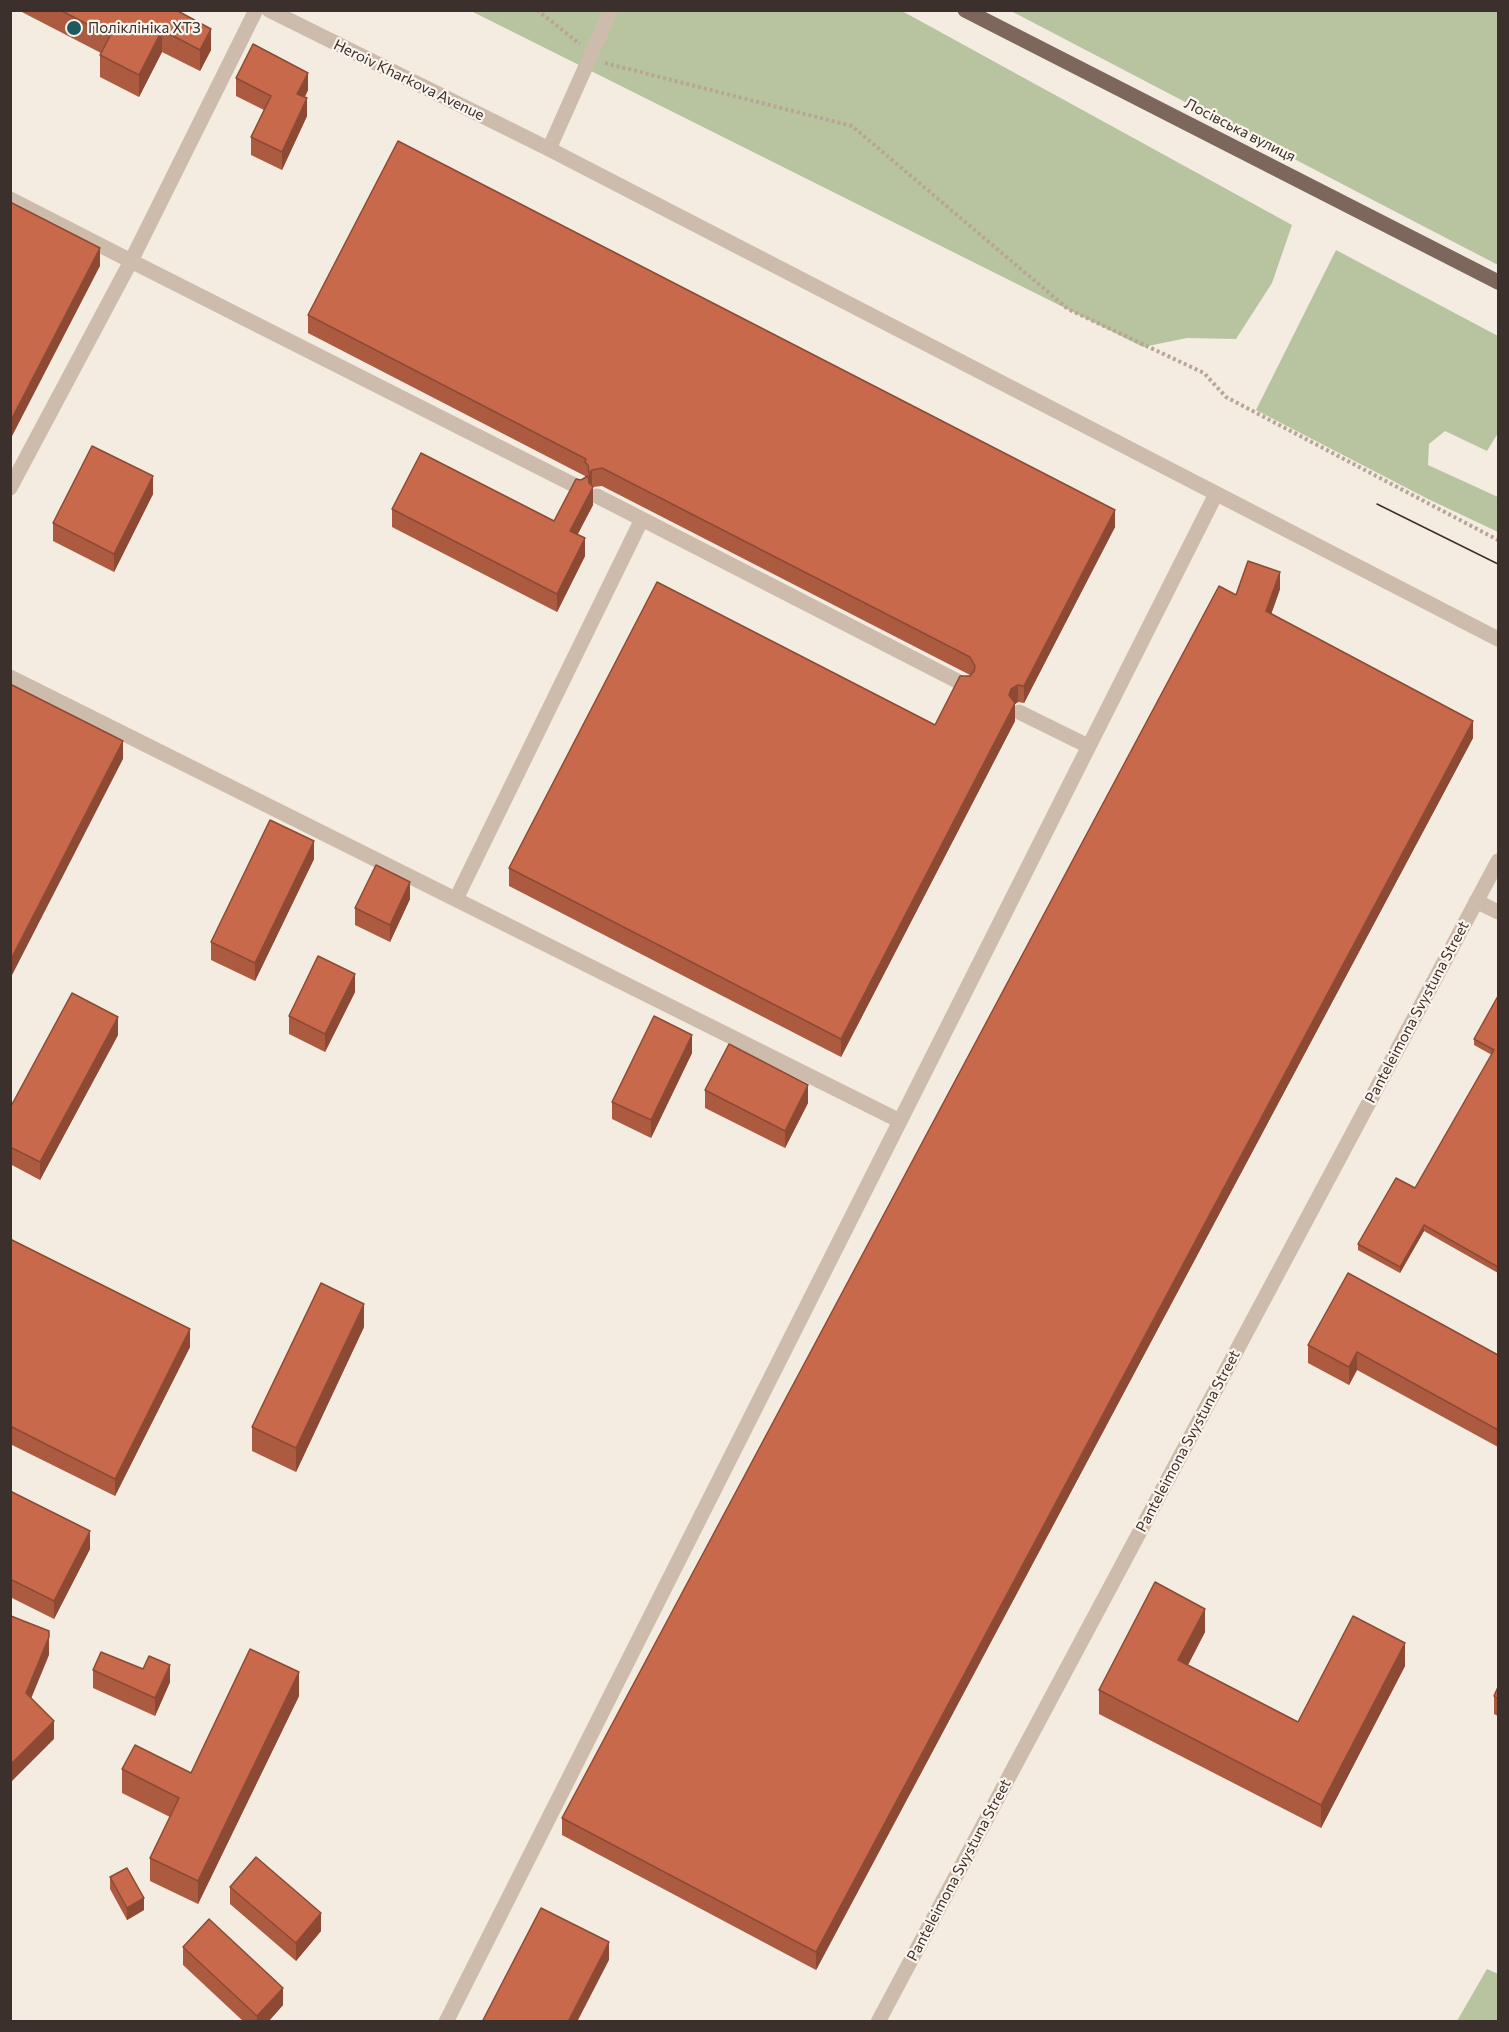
<!DOCTYPE html>
<html>
<head>
<meta charset="utf-8">
<style>
	body { margin:0 }
	#map { position:relative; width:1509px; height:2032px; overflow:hidden; background:#f4ebe1; font-family:Commissioner,sans-serif }
	canvas { display:block }
	.frame { position:absolute; inset:0; border:12px solid #3b302b; pointer-events:none }
</style>
</head>
<body>
<div id="map">
<canvas width="1509" height="2032"></canvas>
<div class="frame"></div>
</div>
<script>
const c = document.querySelector('canvas').getContext('2d');
c.lineJoin = 'round';
function paint(path, color) {
  c.fillStyle = color;
  c.fill(path, 'evenodd');
}
function poly(rows) {
  const path = new Path2D();
  for (const r of rows) {
    path.moveTo(r[0], r[1]);
    for (let i = 2; i < r.length; i += 2) path.lineTo(r[i], r[i + 1]);
  }
  return path;
}
function strokePath(path, color, width, dash) {
  c.strokeStyle = color;
  c.lineWidth = width;
  c.lineCap = dash ? 'butt' : 'round';
  c.setLineDash(dash || []);
  c.stroke(path);
}
function write(font, color, halo, rows, align = 'center') {
  c.font = font + ' Commissioner,sans-serif';
  c.lineWidth = 4.5;
  c.setLineDash([]);
  c.textBaseline = 'middle';
  c.strokeStyle = halo;
  c.fillStyle = color;
  for (const [text, x, y, turn = 0] of rows) {
    c.save();
    c.translate(x, y);
    c.rotate((+turn || 0) * Math.PI / 180);
    c.textAlign = isNaN(turn) ? turn : align;
    if (halo) c.strokeText(text, 0, 0);
    c.fillText(text, 0, 0);
    c.restore();
  }
}
paint(poly([
	[471,11,902,11,1292,225,1272,283,1236,339,1187,338,1143,347],
	[1011,11,1498,11,1498,265,1346,186],
	[1336,250,1498,336,1498,433,1487,451,1445,431,1429,444,1428,465,1498,497,1498,532,1428,499,1256,410],
	[1487,1969,1498,1974,1498,2021,1457,2021]
]), '#b8c4a0');
strokePath(poly([
	[537,10,580,44],
	[605,63,852,126,1068,309,1204,373,1226,397,1498,540]
]), '#b9a596', 4, [3, 3]);
strokePath(poly([
	[256,10,131,261,580,488],
	[269,10,549,149,1498,639],
	[549,149,611,10],
	[10,199,131,261,10,488],
	[597,496,965,685],
	[10,677,900,1121],
	[1019,712,1086,745],
	[456,899,642,519],
	[1476,901,1498,912],
	[446,2022,1216,494],
	[878,2022,1498,861]
]), '#cdbbac', 15);
strokePath(poly([
	[965,10,1498,282]
]), '#7d675c', 15);
strokePath(poly([
	[1377,504,1498,564]
]), '#3b302b', 1.5);
paint(poly([
	[18,10,179,10,179,12,211,50,200,71,162,52,139,97,100,77,100,55,101,53],
	[236,78,308,90,305,97,307,116,282,170,251,155,251,137,264,110,236,96],
	[308,315,1115,527,1024,703,1018,702,1015,704,1015,721,841,1057,509,886,509,868,935,725,970,675,602,486,593,487,593,505,578,534,585,556,557,612,392,527,392,509,554,521,581,480,585,478,585,476,308,333],
	[153,494,114,572,53,541,53,523],
	[1280,589,1271,614,1473,738,816,1970,562,1835,562,1818,1236,595],
	[314,859,255,981,211,960,211,942],
	[410,899,390,942,355,925,355,908],
	[355,992,325,1052,289,1034,289,1016],
	[1498,996,1498,1273,1424,1231,1400,1273,1358,1250,1358,1244,1415,1188,1492,1055,1474,1045,1474,1039],
	[118,1035,40,1180,10,1164,10,1108],
	[692,1053,651,1138,612,1119,612,1102],
	[705,1090,808,1103,785,1148,705,1108],
	[10,1239,190,1347,115,1496,10,1444],
	[364,1327,296,1472,252,1451,252,1427],
	[1308,1345,1498,1355,1498,1447,1357,1370,1349,1385,1308,1363],
	[10,1491,90,1549,54,1619,10,1597],
	[1205,1632,1188,1665,1298,1722,1405,1666,1321,1828,1099,1714,1099,1690],
	[93,1670,170,1682,155,1716,93,1688],
	[1498,1687,1498,1716,1494,1714,1494,1696],
	[299,1696,198,1904,150,1881,150,1858,170,1817,122,1793,122,1769,191,1773],
	[110,1877,144,1910,127,1920,110,1889],
	[230,1887,321,1931,296,1961,230,1904],
	[183,1947,283,2005,268,2022,244,2022,183,1965]
]), '#ac5a40');
paint(poly([
	[211,29,211,50,200,71,200,50],
	[162,30,162,52,139,97,139,75],
	[308,73,308,90,297,111,297,94],
	[307,98,307,116,282,170,282,152],
	[100,248,100,266,10,440,10,422],
	[592,470,592,488,589,490,589,473],
	[153,476,153,494,114,572,114,554],
	[593,487,593,505,570,548,570,531],
	[1115,510,1115,527,1024,703,1024,686],
	[585,538,585,556,557,612,557,594],
	[1280,572,1280,589,1266,629,1266,611],
	[1018,685,1018,702,1015,704,1015,721,841,1057,841,1039,1009,695,1011,689],
	[1473,721,1473,738,816,1970,816,1952],
	[123,741,123,759,10,979,10,961],
	[314,841,314,859,255,981,255,963],
	[410,882,410,899,390,942,390,925],
	[355,974,355,992,325,1052,325,1034],
	[118,1017,118,1035,40,1180,40,1162],
	[692,1035,692,1053,651,1138,651,1120],
	[808,1085,808,1103,785,1148,785,1131],
	[1424,1225,1424,1231,1400,1273,1400,1267],
	[364,1304,364,1327,296,1472,296,1448],
	[190,1329,190,1347,115,1496,115,1479],
	[1357,1352,1357,1370,1349,1385,1349,1367],
	[90,1531,90,1549,54,1619,54,1601],
	[1205,1609,1205,1632,1178,1684,1178,1660],
	[49,1637,49,1655,26,1711,26,1693],
	[1405,1643,1405,1666,1321,1828,1321,1805],
	[170,1665,170,1682,155,1716,155,1698],
	[299,1672,299,1696,198,1904,198,1881],
	[54,1721,54,1739,11,1782,11,1764],
	[144,1898,144,1910,127,1920,127,1908],
	[321,1913,321,1931,296,1961,296,1943],
	[609,1942,609,1960,577,2022,568,2022],
	[283,1988,283,2005,268,2022,257,2022,257,2016]
]), '#8c4a34');
const building = poly([
	[60,10,176,10,211,29,200,50,162,30,139,75,100,55,110,36,60,10],
	[253,44,308,73,297,94,307,98,282,152,251,137,271,96,236,78,253,44],
	[398,141,1115,510,1024,686,1018,685,1011,689,1009,695,1015,703,841,1039,509,868,657,582,935,725,960,676,970,676,974,671,975,666,970,657,602,468,592,470,589,473,588,465,585,462,586,459,308,315,398,141],
	[10,202,100,248,10,422,10,202],
	[92,446,153,476,114,554,53,523,92,446],
	[421,453,554,521,576,479,581,480,588,476,589,483,593,487,570,531,585,538,557,594,392,509,421,453],
	[1248,561,1280,572,1266,611,1473,721,816,1952,562,1818,1219,586,1236,595,1248,561],
	[10,684,123,741,10,961,10,684],
	[270,820,314,841,255,963,211,942,270,820],
	[376,865,410,882,390,925,355,908,376,865],
	[318,956,355,974,325,1034,289,1016,318,956],
	[72,993,118,1017,40,1162,10,1147,10,1108,72,993],
	[1498,996,1498,1267,1424,1225,1400,1267,1358,1244,1396,1178,1415,1188,1494,1050,1474,1039,1498,996],
	[654,1016,692,1035,651,1120,612,1102,654,1016],
	[729,1044,808,1085,785,1131,705,1090,729,1044],
	[10,1239,190,1329,115,1479,10,1426,10,1239],
	[1348,1273,1498,1355,1498,1430,1357,1352,1349,1367,1308,1345,1348,1273],
	[321,1283,364,1304,296,1448,252,1427,321,1283],
	[10,1491,90,1531,54,1601,10,1579,10,1491],
	[1155,1582,1205,1609,1178,1660,1298,1722,1353,1616,1405,1643,1321,1805,1099,1690,1155,1582],
	[11,1616,49,1631,49,1637,26,1693,54,1721,11,1764,10,1618,11,1616],
	[250,1649,299,1672,198,1881,150,1858,179,1798,122,1769,135,1745,191,1773,250,1649],
	[101,1652,143,1669,149,1656,170,1665,155,1698,93,1670,101,1652],
	[1498,1687,1498,1699,1494,1696,1498,1687],
	[256,1857,321,1913,296,1943,230,1887,256,1857],
	[127,1868,144,1898,127,1908,110,1877,127,1868],
	[541,1908,609,1942,568,2022,482,2022,541,1908],
	[209,1919,283,1988,257,2016,183,1947,209,1919]
]);
paint(building, '#c8694b');
strokePath(building, '#8c4a34', 1.5);
for (const [x, y, r, color] of [
	[74,28,8,"#1f5a5e"]
]) {
  const dot = new Path2D();
  dot.arc(x, y, r, 0, 2 * Math.PI);
  c.fillStyle = color;
  c.fill(dot);
  strokePath(dot, '#fbf5ee', 2);
}
write('15px', '#3b302b', '#fbf5ee', [
	["Поліклініка ХТЗ",88,28]
], 'left');
write('15px', '#3b302b', '#fbf5ee', [
	["Heroiv Kharkova Avenue",409,80,26],
	["Лосівська вулиця",1240,130,27],
	["Panteleimona Svystuna Street",1417,1012,-62],
	["Panteleimona Svystuna Street",1188,1441,-62],
	["Panteleimona Svystuna Street",959,1870,-62]
]);
</script>
</body>
</html>
